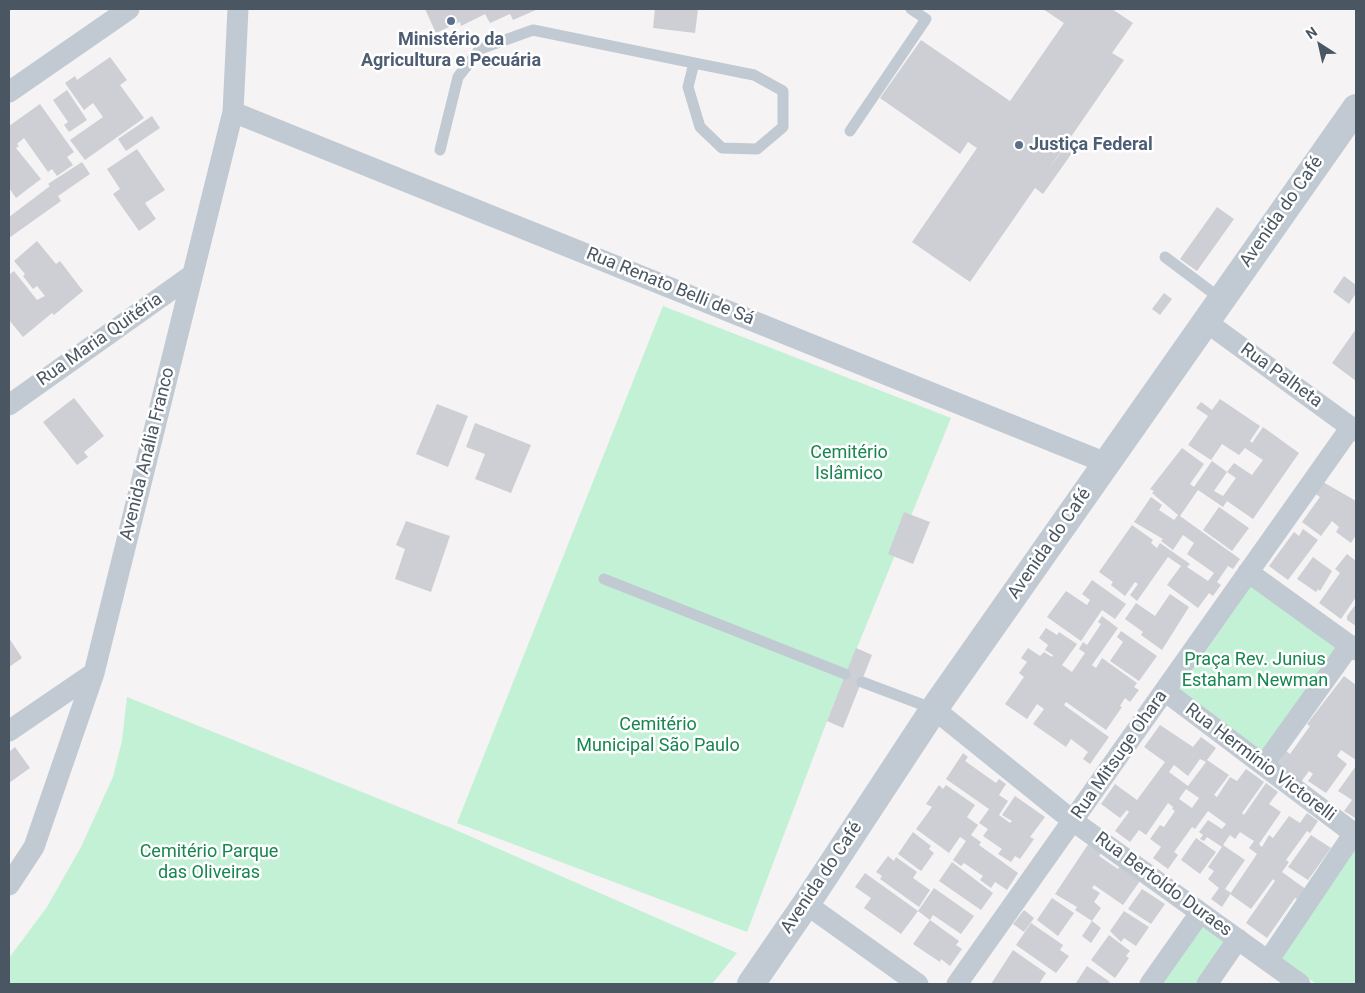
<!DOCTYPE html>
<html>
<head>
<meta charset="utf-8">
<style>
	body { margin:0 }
	#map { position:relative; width:1365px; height:993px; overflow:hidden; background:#f5f3f3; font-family:Roboto,sans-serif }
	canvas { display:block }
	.frame { position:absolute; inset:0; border:10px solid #4a5661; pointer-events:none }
	.north { position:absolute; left:1295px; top:20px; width:50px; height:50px; -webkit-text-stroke:4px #fff; paint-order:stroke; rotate:325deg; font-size:14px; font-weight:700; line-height:20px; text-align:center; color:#4a5661 }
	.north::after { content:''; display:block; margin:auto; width:18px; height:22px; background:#4a5661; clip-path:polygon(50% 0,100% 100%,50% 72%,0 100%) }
</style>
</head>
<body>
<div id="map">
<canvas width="1365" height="993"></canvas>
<div class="frame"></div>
<div class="north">N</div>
</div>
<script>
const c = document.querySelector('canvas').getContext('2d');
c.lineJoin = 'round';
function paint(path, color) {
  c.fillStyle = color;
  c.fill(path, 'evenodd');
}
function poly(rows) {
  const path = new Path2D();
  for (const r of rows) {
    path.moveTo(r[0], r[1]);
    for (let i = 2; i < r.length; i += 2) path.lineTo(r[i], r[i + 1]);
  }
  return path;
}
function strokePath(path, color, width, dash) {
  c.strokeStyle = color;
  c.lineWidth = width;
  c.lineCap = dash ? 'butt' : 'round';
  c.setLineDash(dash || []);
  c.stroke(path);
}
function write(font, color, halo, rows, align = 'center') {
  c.font = font + ' Roboto,sans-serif';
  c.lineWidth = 5;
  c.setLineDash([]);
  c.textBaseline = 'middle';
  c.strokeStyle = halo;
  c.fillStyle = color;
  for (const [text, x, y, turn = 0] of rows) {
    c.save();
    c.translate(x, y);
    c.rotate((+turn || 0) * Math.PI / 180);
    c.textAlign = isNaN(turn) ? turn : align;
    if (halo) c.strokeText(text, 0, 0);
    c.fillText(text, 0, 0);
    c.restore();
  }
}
paint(poly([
	[663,306,951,418,827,721,747,932,457,823],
	[1251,585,1337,649,1262,753,1177,689],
	[127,697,451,828,737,953,712,984,9,984,9,958,47,907,81,847,113,777,122,741],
	[1356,846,1356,984,1316,984,1280,957],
	[1201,925,1226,942,1197,984,1159,984]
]), '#c3f1d5');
paint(poly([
	[425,9,538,9,513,20,510,14,490,23,485,14,461,26,460,22,436,33],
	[655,9,698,9,695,33,653,28],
	[1043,9,1112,9,1133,23,1112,53,1124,60,1048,170,1064,148,1072,153,1043,194,1035,188,970,282,912,242,977,148,968,142,960,154,880,98,921,40,1010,101,1064,23],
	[110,57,127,80,120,85,144,118,85,160,70,140,103,117,93,103,84,110,65,83,75,76,77,80],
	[67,90,87,120,69,132,64,125,68,122,53,100],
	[40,104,74,152,67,157,73,165,57,176,52,169,48,172,24,138,17,144,19,146,16,148,41,179,16,198,9,188,9,126],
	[152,116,160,128,126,151,118,139],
	[137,149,165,190,145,203,156,219,139,231,113,194,120,189,107,169],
	[82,162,90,174,58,196,61,201,9,238,9,217,50,186,48,184],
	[1217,207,1234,219,1197,271,1180,259],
	[37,241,56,264,60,261,83,291,54,315,52,313,23,337,9,320,9,275,14,271,37,300,45,296,37,286,33,289,23,276,25,274,14,261],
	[1344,276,1356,285,1356,293,1349,304,1333,292],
	[1164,293,1172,299,1160,315,1152,309],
	[1356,329,1356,381,1332,363],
	[74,398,104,436,84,452,88,457,77,465,43,422],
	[1220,399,1260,426,1250,441,1252,443,1263,427,1299,453,1253,519,1227,501,1223,507,1198,490,1180,516,1240,559,1233,569,1228,566,1217,582,1221,585,1213,596,1209,593,1198,608,1167,585,1181,566,1168,557,1137,601,1130,595,1138,584,1135,582,1125,596,1111,585,1113,582,1099,572,1132,525,1153,540,1151,543,1157,548,1160,543,1190,564,1187,567,1208,581,1214,573,1187,554,1194,543,1183,535,1173,550,1161,541,1163,539,1134,522,1151,497,1162,505,1159,510,1174,520,1178,515,1152,493,1154,491,1150,489,1182,448,1204,464,1190,484,1194,487,1212,461,1227,472,1214,491,1223,496,1236,478,1227,472,1234,463,1252,475,1263,460,1245,448,1239,455,1222,444,1211,460,1188,445,1208,416,1196,408,1201,402,1212,410],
	[437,404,468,416,448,467,416,454],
	[475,423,531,445,511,493,475,479,485,454,466,447],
	[1323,482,1356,501,1356,535,1351,543,1336,532,1339,527,1332,521,1321,536,1302,522,1320,497,1314,493],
	[1219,507,1249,528,1232,551,1203,530],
	[904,512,930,522,913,564,888,554],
	[406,521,450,536,431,592,395,579,405,549,396,545],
	[1303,529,1318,540,1288,580,1269,566,1294,532,1299,536],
	[1347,554,1356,561,1356,597,1341,619,1319,603,1340,573,1335,569],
	[1313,557,1332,571,1320,591,1318,589,1316,592,1297,579],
	[1092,580,1126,604,1115,619,1102,610,1081,641,1047,617,1066,591,1087,605,1090,600,1082,594],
	[1170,594,1189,607,1162,650,1141,635,1143,632,1125,619,1136,603,1155,616],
	[1356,604,1356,626,1347,620,1347,616],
	[1102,616,1118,628,1092,665,1096,668,1102,658,1137,683,1134,687,1139,690,1130,702,1125,698,1120,706,1122,707,1106,730,1066,702,1064,705,1109,737,1090,764,1083,759,1088,752,1071,739,1066,747,1033,724,1044,709,1037,704,1027,719,1005,704,1024,677,1019,673,1027,662,1021,658,1028,648,1040,656,1044,652,1052,657,1053,655,1045,650,1048,645,1039,638,1046,628,1057,635,1059,632,1077,644,1062,665,1072,672,1085,653,1079,649,1083,642,1087,645,1101,624,1098,622],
	[1121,631,1157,656,1139,681,1110,661,1123,642,1117,637],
	[9,638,22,658,9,667],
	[856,648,872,655,843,728,827,721],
	[1344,676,1356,685,1356,760,1341,750,1337,756,1347,764,1326,793,1308,781,1313,774,1309,771,1301,782,1278,764,1286,751,1290,754,1310,726,1307,724],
	[1160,725,1193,747,1201,737,1216,748,1207,760,1229,775,1214,795,1217,797,1230,777,1237,781,1246,769,1264,782,1242,813,1244,815,1266,783,1278,792,1269,804,1281,812,1259,844,1262,847,1269,835,1273,838,1289,816,1300,823,1307,813,1318,821,1310,833,1307,831,1286,860,1289,862,1282,872,1307,890,1300,901,1295,898,1267,938,1246,923,1275,881,1273,879,1251,909,1230,894,1257,854,1249,848,1254,841,1240,832,1235,839,1230,835,1223,845,1245,860,1225,889,1231,893,1222,907,1211,899,1219,888,1208,879,1214,871,1208,867,1222,847,1207,837,1204,841,1200,839,1203,835,1199,832,1208,820,1222,829,1226,824,1208,811,1195,829,1192,827,1174,852,1178,855,1168,869,1153,858,1161,847,1150,839,1160,825,1164,827,1175,811,1172,809,1173,807,1168,803,1146,835,1139,830,1130,842,1115,831,1129,812,1127,810,1120,818,1101,804,1115,784,1137,800,1165,762,1144,747],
	[1200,759,1206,762,1188,786,1169,772,1174,765,1188,776],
	[1186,789,1199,798,1192,808,1179,799],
	[15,747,30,768,9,783,9,752],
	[963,753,968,757,965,761,996,783,999,779,1006,784,999,795,1008,801,999,815,1010,823,1012,821,1002,815,1015,796,1045,817,1030,837,1034,839,1020,859,1015,856,1011,862,998,854,1002,849,983,836,988,829,979,823,989,809,946,779],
	[1356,766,1356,816,1355,818,1344,811,1352,800,1338,791],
	[939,785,943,789,946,785,975,805,967,817,978,825,971,835,981,842,979,845,1018,873,1007,890,995,882,991,888,980,880,983,876,964,863,961,866,953,860,966,841,960,837,949,853,916,829,932,807,926,804],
	[913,832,931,846,929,849,934,853,921,871,898,854],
	[1311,835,1331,848,1308,880,1288,867],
	[1196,838,1216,852,1200,874,1181,860],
	[1089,843,1101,853,1099,856,1118,869,1120,866,1140,881,1123,905,1094,885,1092,888,1100,893,1094,902,1101,908,1092,921,1075,910,1077,907,1055,894],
	[888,856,894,861,896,857,917,872,913,878,930,890,919,907,880,879,882,876,876,872],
	[952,862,993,893,981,910,939,881],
	[865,873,918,911,934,888,974,916,961,934,933,915,930,920,918,911,901,934,864,908,871,898,855,887],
	[1142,889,1165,904,1151,924,1128,909],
	[1052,898,1074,913,1058,936,1037,920],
	[1024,910,1034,918,1024,932,1013,924],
	[1124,911,1149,927,1136,946,1124,938,1121,942,1110,931],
	[930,920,959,941,956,945,962,949,950,966,941,959,940,962,913,944],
	[1092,921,1101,928,1091,943,1082,936],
	[1031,923,1063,945,1060,950,1069,956,1056,973,1016,945],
	[1109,935,1130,951,1126,956,1129,958,1115,978,1091,960],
	[1013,950,1046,973,1039,984,991,984],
	[1087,966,1110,982,1108,984,1076,983]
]), '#cdcfd5');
strokePath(poly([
	[850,131,926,19,911,9],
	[440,150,458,77,480,49,533,30,694,63,754,75,783,91,783,127,757,149,722,148,700,127,688,87,694,63],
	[1165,257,1221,299],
	[604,579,845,674],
	[862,682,934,709]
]), '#c1cad2', 11);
strokePath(poly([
	[9,92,129,9],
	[233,112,1106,463],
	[1205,321,1356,431],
	[9,405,192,275],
	[1248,572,1356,650],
	[1165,691,1356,835],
	[934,709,1073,821,1300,984],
	[9,731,94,673],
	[1264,765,1350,645],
	[9,885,34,847,94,673,233,112,238,9],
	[806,904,918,984],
	[1268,961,1354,833],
	[957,984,1351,427],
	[1150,984,1200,913],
	[1207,984,1238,939]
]), '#c1cad2', 21);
strokePath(poly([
	[751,984,806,904,934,709,1356,108]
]), '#c1cad2', 28);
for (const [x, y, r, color] of [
	[451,21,5,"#5c6f8a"],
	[1019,145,5,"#5c6f8a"]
]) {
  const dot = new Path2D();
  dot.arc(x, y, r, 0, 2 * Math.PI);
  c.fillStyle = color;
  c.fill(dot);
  strokePath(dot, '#fff', 2);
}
write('bold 18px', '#4e5e75', '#fff', [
	["Ministério da",451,40],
	["Agricultura e Pecuária",451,61],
	["Justiça Federal",1029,145,"left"]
]);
write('18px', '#4a5661', '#fff', [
	["Avenida do Café",1282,212,-55],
	["Rua Renato Belli de Sá",670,287,22],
	["Rua Maria Quitéria",100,340,-35],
	["Rua Palheta",1281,376,36],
	["Avenida Anália Franco",148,454,-76],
	["Avenida do Café",1050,544,-55],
	["Rua Mitsuge Ohara",1120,755,-55],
	["Rua Hermínio Victorelli",1260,763,37],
	["Avenida do Café",822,878,-56],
	["Rua Bertoldo Duraes",1163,885,36]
]);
write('18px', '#17864f', '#fff', [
	["Cemitério",849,453],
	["Islâmico",849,474],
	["Praça Rev. Junius",1255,660],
	["Estaham Newman",1255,681],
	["Cemitério",658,725],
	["Municipal São Paulo",658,746],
	["Cemitério Parque",209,852],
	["das Oliveiras",209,873]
]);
</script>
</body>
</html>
